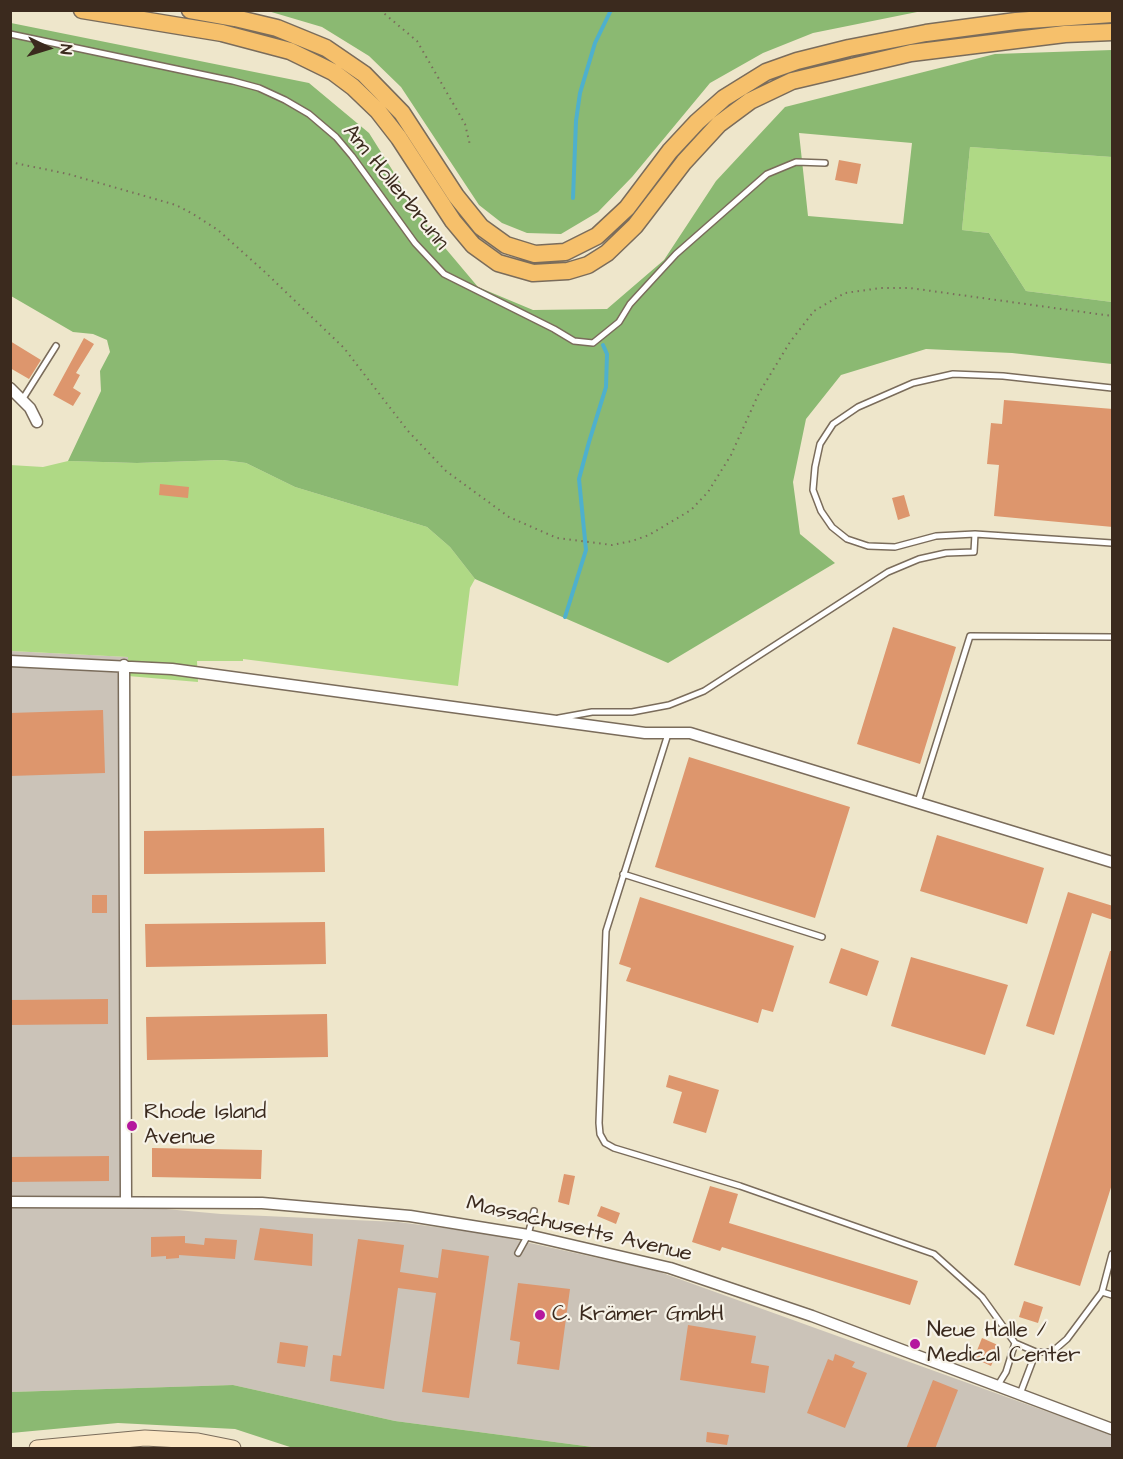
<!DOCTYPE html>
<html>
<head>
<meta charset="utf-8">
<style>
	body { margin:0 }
	#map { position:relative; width:1123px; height:1459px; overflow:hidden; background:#eee6cb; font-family:"Architects Daughter",sans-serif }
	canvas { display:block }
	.frame { position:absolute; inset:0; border:12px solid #3b2a1e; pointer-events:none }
	.north { position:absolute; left:18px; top:18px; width:60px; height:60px; -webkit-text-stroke:4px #f7f3e8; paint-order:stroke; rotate:94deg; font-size:16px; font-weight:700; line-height:24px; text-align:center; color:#3b2a1e }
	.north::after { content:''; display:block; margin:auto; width:21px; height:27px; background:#3b2a1e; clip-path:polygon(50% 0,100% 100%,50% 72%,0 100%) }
</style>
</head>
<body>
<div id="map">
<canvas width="1123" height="1459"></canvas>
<div class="frame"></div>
<div class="north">N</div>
</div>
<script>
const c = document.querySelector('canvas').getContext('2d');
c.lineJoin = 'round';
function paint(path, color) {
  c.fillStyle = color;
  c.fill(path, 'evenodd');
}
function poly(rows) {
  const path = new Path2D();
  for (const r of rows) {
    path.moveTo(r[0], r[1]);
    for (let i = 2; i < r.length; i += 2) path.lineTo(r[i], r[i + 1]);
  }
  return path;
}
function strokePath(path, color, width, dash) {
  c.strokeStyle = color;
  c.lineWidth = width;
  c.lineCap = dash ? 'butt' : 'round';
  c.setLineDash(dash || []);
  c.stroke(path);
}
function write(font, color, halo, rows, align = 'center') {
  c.font = font + ' "Architects Daughter",sans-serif';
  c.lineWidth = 4.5;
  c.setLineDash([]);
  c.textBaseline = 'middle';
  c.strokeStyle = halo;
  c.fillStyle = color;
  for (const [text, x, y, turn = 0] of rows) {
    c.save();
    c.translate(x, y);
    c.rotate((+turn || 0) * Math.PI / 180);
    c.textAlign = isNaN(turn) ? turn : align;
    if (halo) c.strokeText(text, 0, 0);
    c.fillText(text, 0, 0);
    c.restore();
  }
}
paint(poly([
	[10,651,129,657,122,1205,221,1214,398,1222,489,1234,657,1271,1112,1435,1112,1448,600,1448,395,1421,233,1385,11,1392]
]), '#cbc3b8');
paint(poly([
	[970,147,1112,157,1112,302,1026,291,989,233,962,230],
	[223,460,246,463,295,487,427,527,450,547,475,579,470,588,458,686,243,659,243,661,197,661,198,682,128,676,128,657,11,651,10,465,43,467,68,461,137,463]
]), '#afd985');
paint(poly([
	[268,11,922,11,813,33,763,53,710,83,632,177,598,212,561,234,527,233,502,223,479,205,401,87,369,56,322,27],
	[11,23,309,83,369,133,430,230,478,287,533,310,607,309,664,260,716,181,785,107,995,54,1112,50,1112,157,970,147,962,230,989,233,1026,291,1112,302,1112,364,1012,353,926,349,841,375,806,419,793,482,800,534,835,563,668,663,475,579,450,547,427,527,295,487,246,463,223,460,137,463,68,461,101,391,100,371,110,352,107,340,93,334,73,332,11,296],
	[799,133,912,143,903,224,808,216],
	[233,1385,395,1421,600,1448,293,1448,235,1429,118,1423,11,1433,11,1392]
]), '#8bb972');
strokePath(poly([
	[573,198,576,121,580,93,595,43,611,10],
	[565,617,586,550,579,479,589,442,606,387,607,354,603,345]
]), '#4eb0cd', 4);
paint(poly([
	[839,160,861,164,857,184,835,180],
	[84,338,94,344,76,373,80,375,73,388,81,393,73,406,53,395],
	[10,341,41,360,29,379,10,368],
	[1004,400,1113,409,1113,527,994,516,999,465,987,464,991,423,1002,424],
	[160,484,189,487,188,498,159,495],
	[904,495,910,516,898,520,892,498],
	[893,627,956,647,920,764,857,744],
	[103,710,105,773,10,776,10,713],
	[689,757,850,807,815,918,655,867],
	[324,828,325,872,144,874,144,831],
	[937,835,1044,868,1027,924,920,891],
	[1068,892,1113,906,1113,920,1092,913,1054,1035,1026,1026],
	[92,895,107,895,107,913,92,913],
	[640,897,794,946,773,1012,762,1009,758,1023,626,981,631,968,619,964],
	[325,922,326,964,146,967,145,924],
	[841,948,879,961,867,996,829,983],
	[1110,951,1113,951,1113,1181,1080,1286,1014,1265],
	[911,957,1008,985,985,1055,891,1026],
	[108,999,108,1024,10,1025,10,1000],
	[327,1014,328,1057,147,1060,146,1017],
	[669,1075,719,1090,706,1133,673,1123,682,1092,666,1087],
	[152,1148,262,1150,261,1179,152,1177],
	[109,1156,109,1181,10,1182,10,1157],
	[564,1174,575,1176,569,1205,558,1202],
	[710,1186,738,1194,729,1223,918,1281,910,1305,722,1247,720,1251,692,1242],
	[601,1206,620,1213,616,1224,597,1216],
	[260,1228,313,1234,312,1266,254,1260],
	[185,1236,185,1243,204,1245,205,1238,237,1240,235,1259,179,1255,179,1258,166,1259,166,1256,151,1257,151,1237],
	[358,1239,404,1245,400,1272,438,1278,442,1249,489,1256,469,1398,422,1392,436,1293,398,1288,384,1389,330,1381,333,1355,341,1356],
	[518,1283,570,1289,559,1370,517,1364,520,1342,510,1340],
	[1024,1301,1043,1307,1038,1323,1019,1317],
	[688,1325,756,1336,751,1363,769,1366,765,1393,680,1380],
	[982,1338,1000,1346,991,1366,974,1358],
	[280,1342,308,1346,305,1367,277,1363],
	[835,1354,855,1362,852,1367,867,1373,845,1428,807,1413,828,1359,833,1361],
	[933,1380,958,1390,935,1449,906,1449],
	[707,1432,729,1435,727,1445,706,1442]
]), '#dd966d');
const service = poly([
	[10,34,233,81,259,88,285,100,309,114,336,137,352,156,415,243,444,274,554,329,574,341,593,343,619,322,630,304,676,254,767,174,796,162,825,163],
	[1112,388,1003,376,953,374,913,383,858,407,833,424,820,444,815,467,813,490,821,511,832,527,847,539,868,546,895,547,936,536,975,534,1112,543],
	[22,400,56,346],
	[559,718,592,712,632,712,669,705,704,691,888,572,919,559,946,553,974,552,975,534],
	[668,734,606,931,599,1123,600,1134,605,1143,614,1148,740,1186,934,1254,982,1297,1015,1343,1036,1352,1052,1352,1067,1339,1102,1292,1112,1254],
	[918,802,970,636,1112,637],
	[623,874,822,937],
	[518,1253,528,1235,534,1211],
	[1102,1292,1112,1295],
	[998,1385,1006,1372,1015,1343],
	[1020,1394,1036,1352]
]);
const minor = poly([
	[10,388,30,408,37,422],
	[10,661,172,669,645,733,690,733,1112,862],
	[124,665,126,1201],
	[10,1202,262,1203,410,1216,528,1235,670,1268,812,1316,1112,1429]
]);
const secondary = poly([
	[37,1448,145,1438,198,1441,233,1448]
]);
const primary = poly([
	[82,10,222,33,290,51,333,72,353,87,378,111,399,138,453,221,473,245,498,263,533,273,568,271,588,265,607,253,635,226,684,162,719,124,750,101,792,81,911,53,1065,34,1112,32],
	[190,10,235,18,277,28,326,48,364,74,402,113,456,196,481,227,506,245,535,254,565,252,597,236,627,208,670,151,697,122,724,98,766,72,797,61,849,48,926,33,1016,21,1112,14]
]);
strokePath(service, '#7a6c5b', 8);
strokePath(minor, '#7a6c5b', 13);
strokePath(secondary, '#7a6c5b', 17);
strokePath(primary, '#7a6c5b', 19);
strokePath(poly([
	[380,10,417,41,465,124,470,145],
	[10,162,68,174,176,205,193,214,218,230,266,273,344,348,408,431,446,471,509,517,557,538,612,545,632,541,649,535,691,510,708,492,731,455,759,393,790,342,814,311,845,293,881,288,910,288,1112,316]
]), '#7a6c5b', 2, [1.5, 4.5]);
strokePath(service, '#fff', 5);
strokePath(minor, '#fff', 10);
strokePath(secondary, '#fbe6c4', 15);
strokePath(primary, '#f6c06b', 16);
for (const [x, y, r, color] of [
	[132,1126,6,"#b5179e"],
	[540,1315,6,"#b5179e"],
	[915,1344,6,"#b5179e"]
]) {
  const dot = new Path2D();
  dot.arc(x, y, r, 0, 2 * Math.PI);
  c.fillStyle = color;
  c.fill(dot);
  strokePath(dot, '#f7f3e8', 2);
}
write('22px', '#3b2a1e', '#f7f3e8', [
	["Am Hollerbrunn",395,188,51],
	["Massachusetts Avenue",579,1230,13]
]);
write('22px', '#3b2a1e', '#f7f3e8', [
	["Rhode Island",144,1113],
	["Avenue",144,1138],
	["C. Krämer GmbH",552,1315],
	["Neue Halle /",927,1331],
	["Medical Center",927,1356]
], 'left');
</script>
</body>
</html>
